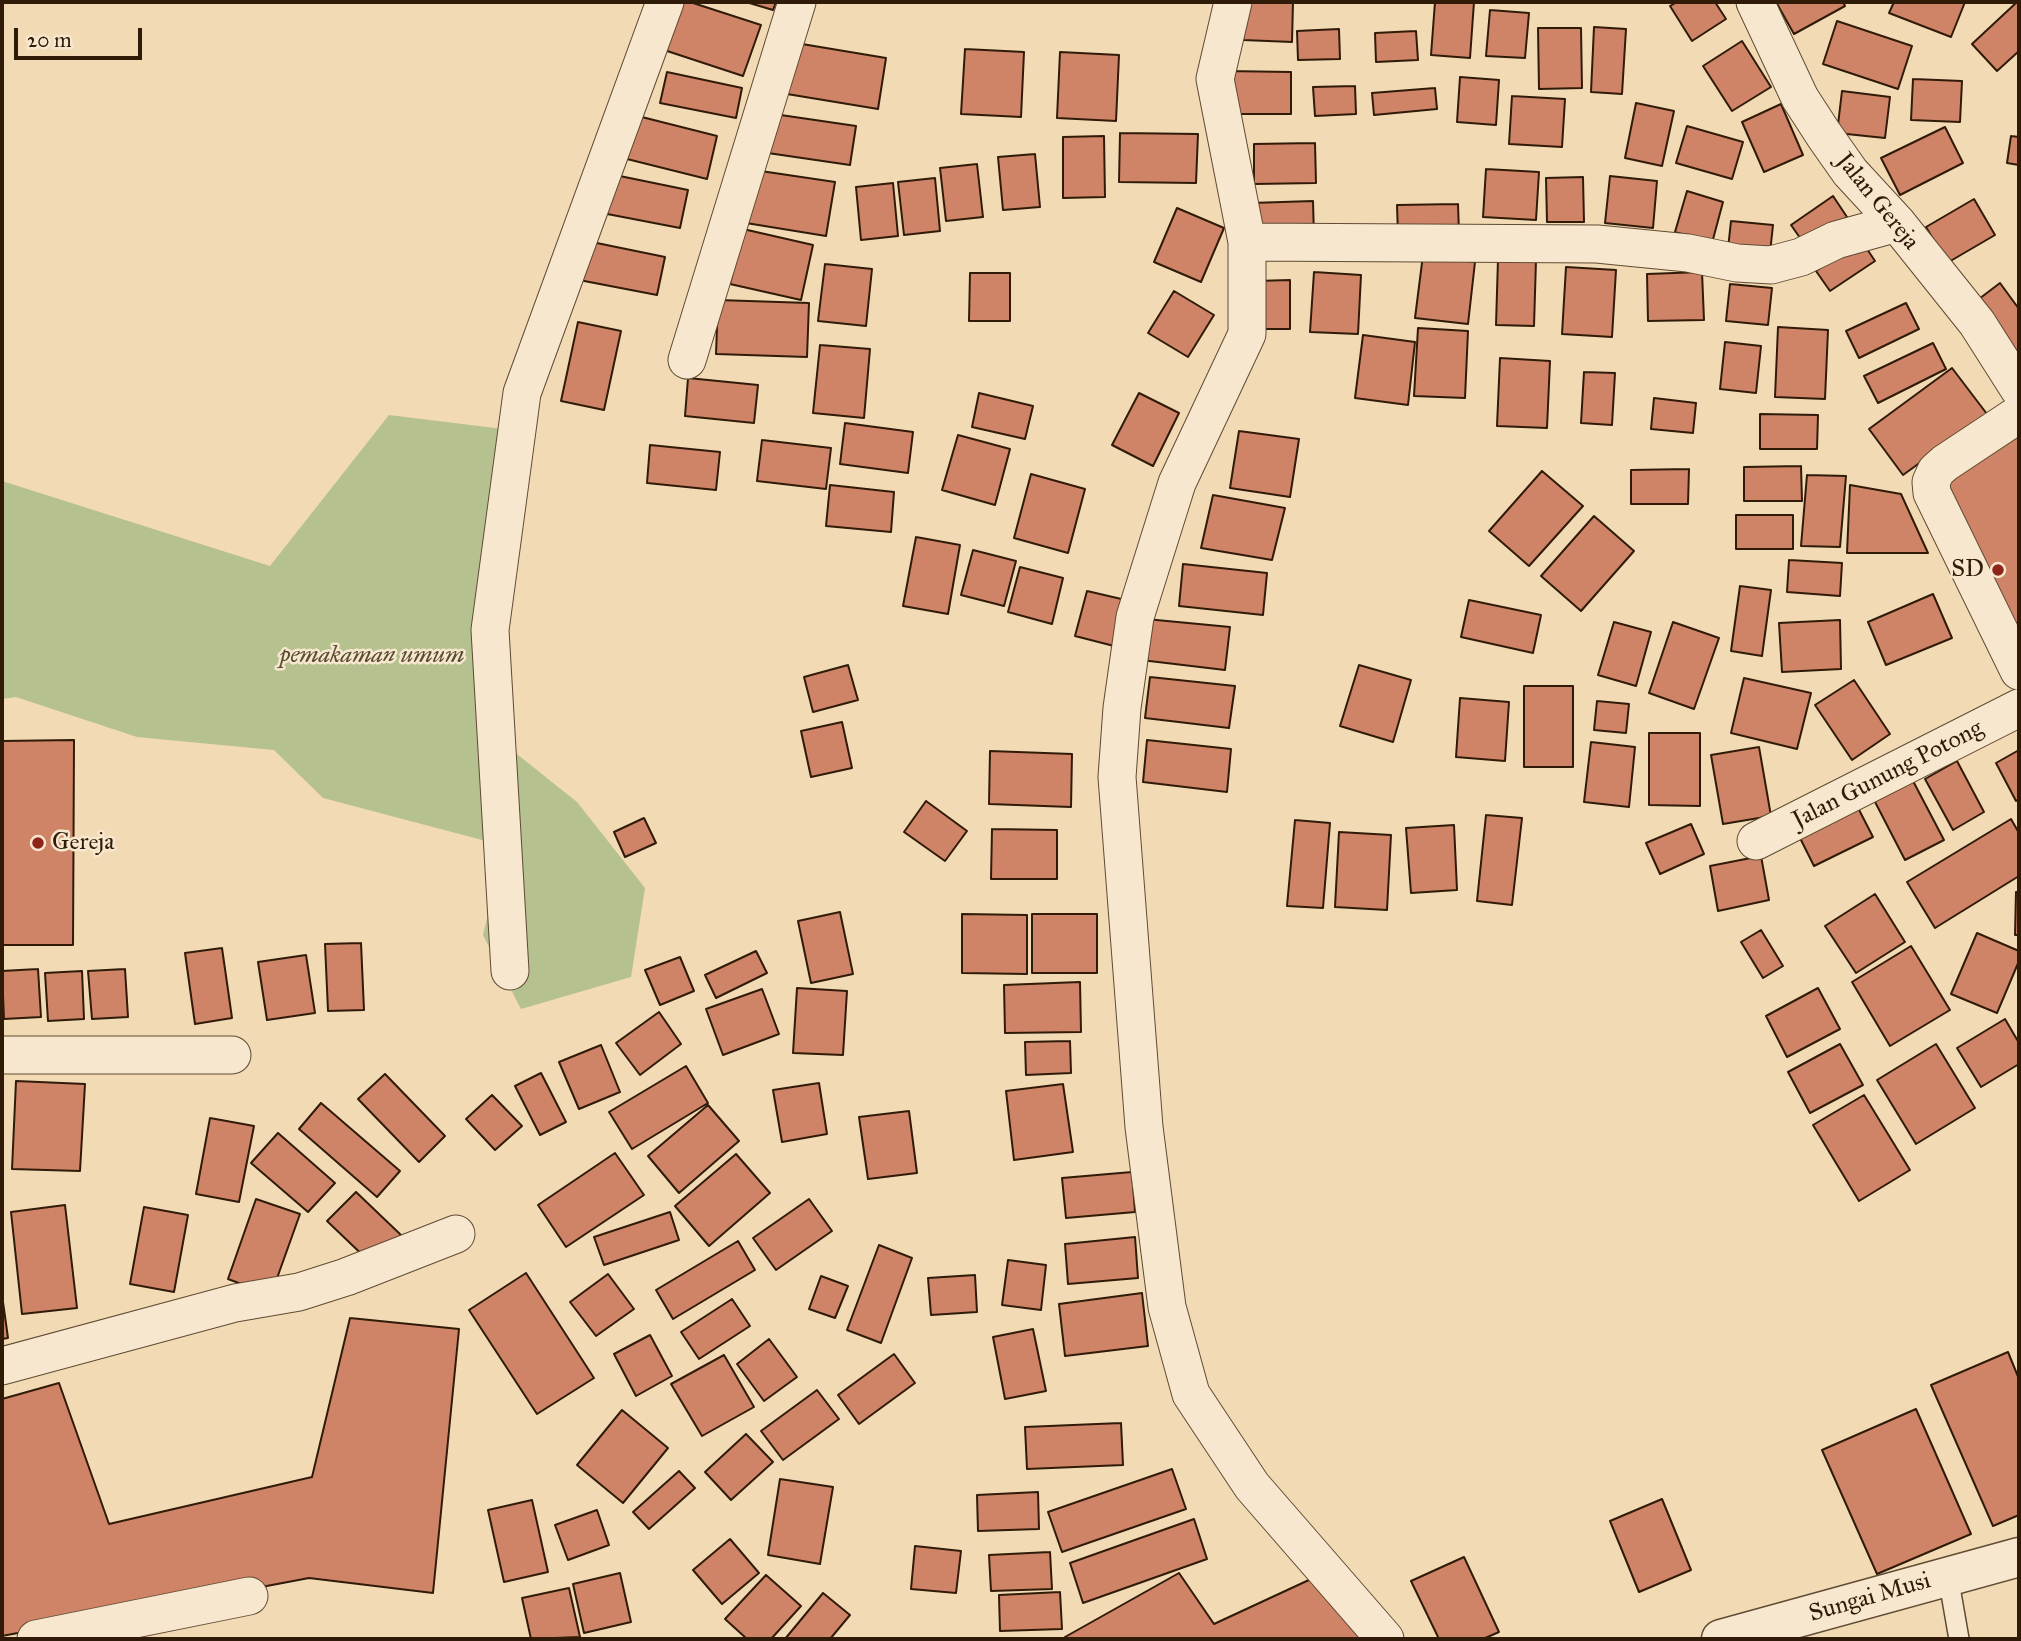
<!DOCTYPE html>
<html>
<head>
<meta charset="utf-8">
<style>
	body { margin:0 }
	#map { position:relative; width:2021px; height:1641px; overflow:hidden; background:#f1dab4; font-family:"IM FELL Great Primer",serif }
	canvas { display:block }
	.frame { position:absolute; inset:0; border:4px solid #301b08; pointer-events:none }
	.scale { position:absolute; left:14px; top:28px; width:128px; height:32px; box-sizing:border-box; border:4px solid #301b08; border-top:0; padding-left:9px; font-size:21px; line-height:24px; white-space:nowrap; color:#301b08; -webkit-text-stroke:5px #f6e7ce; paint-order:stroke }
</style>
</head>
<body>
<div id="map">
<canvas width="2021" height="1641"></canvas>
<div class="frame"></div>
<div class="scale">20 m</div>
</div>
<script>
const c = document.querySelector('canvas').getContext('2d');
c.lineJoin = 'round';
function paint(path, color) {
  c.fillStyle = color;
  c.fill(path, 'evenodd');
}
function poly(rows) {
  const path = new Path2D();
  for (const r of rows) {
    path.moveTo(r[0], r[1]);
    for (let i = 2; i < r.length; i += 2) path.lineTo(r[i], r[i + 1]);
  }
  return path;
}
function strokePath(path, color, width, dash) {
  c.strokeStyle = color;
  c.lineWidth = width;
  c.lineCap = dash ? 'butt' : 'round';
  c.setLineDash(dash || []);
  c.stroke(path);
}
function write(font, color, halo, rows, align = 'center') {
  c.font = font + ' "IM FELL Great Primer",serif';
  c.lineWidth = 5;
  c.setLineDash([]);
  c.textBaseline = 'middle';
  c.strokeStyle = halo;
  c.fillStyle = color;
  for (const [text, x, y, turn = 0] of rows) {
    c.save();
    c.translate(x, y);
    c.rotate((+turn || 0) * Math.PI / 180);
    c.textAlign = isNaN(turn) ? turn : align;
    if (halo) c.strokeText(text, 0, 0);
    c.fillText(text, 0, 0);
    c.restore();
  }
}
paint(poly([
	[389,415,519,431,503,743,577,802,645,888,631,977,521,1009,483,935,505,846,323,798,274,750,137,737,16,697,2,699,2,481,270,566]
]), '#b6c190');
const building = poly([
	[673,2,690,2,761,25,743,76,658,48,673,2],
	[746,2,776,2,773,10,746,2],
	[1244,2,1293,2,1292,42,1243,40,1244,2],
	[1435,2,1474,2,1470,58,1431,55,1435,2],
	[1677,2,1715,2,1726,19,1692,41,1670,6,1677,2],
	[1776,2,1843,2,1845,6,1794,34,1776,2],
	[1894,2,1965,2,1951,37,1889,13,1894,2],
	[2017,2,2019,2,2019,51,1997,71,1972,44,2017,2],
	[1490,10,1529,13,1525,58,1486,56,1490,10],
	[1837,21,1912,46,1898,89,1823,64,1837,21],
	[1594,27,1626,29,1622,94,1591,92,1594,27],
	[1538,28,1581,28,1582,88,1539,89,1538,28],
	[1339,29,1340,59,1298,60,1297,31,1339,29],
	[1416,31,1418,60,1376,62,1375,33,1416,31],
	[1742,41,1771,87,1732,111,1703,66,1742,41],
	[796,43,886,58,878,109,787,94,796,43],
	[965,49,1024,52,1021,117,961,114,965,49],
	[1060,52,1119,55,1116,121,1057,118,1060,52],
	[1225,71,1291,72,1291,114,1224,114,1225,71],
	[667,72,742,88,736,118,660,103,667,72],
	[1460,77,1499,80,1496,125,1457,122,1460,77],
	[1913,79,1962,81,1960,122,1911,120,1913,79],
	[1355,86,1356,114,1315,116,1313,87,1355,86],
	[1435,88,1437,109,1374,115,1372,93,1435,88],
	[1842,91,1890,97,1885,138,1837,133,1842,91],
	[1512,96,1565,99,1562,147,1509,144,1512,96],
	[1636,103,1674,111,1662,166,1625,158,1636,103],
	[1781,104,1803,155,1764,172,1742,122,1781,104],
	[767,113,856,126,850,165,761,152,767,113],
	[630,114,717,136,707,179,619,157,630,114],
	[1687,126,1743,142,1732,179,1676,163,1687,126],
	[1945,127,1963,163,1900,195,1881,158,1945,127],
	[1120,133,1198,134,1196,183,1119,182,1120,133],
	[1104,136,1105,197,1063,198,1063,137,1104,136],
	[2011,136,2019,137,2019,165,2007,163,2011,136],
	[1315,143,1316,183,1254,184,1254,144,1315,143],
	[1035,154,1040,207,1003,210,998,157,1035,154],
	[977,164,983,217,946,221,940,168,977,164],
	[1486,169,1539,172,1536,220,1483,217,1486,169],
	[754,170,835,182,826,236,746,223,754,170],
	[610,174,688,190,680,228,602,213,610,174],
	[1610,176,1657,181,1653,228,1605,223,1610,176],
	[1583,177,1584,222,1547,222,1546,178,1583,177],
	[935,178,940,231,904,235,898,182,935,178],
	[893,183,898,236,861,240,856,187,893,183],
	[1687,191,1723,202,1712,243,1675,232,1687,191],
	[1833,196,1847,217,1805,245,1791,225,1833,196],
	[1974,199,1995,235,1947,263,1926,227,1974,199],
	[1313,201,1314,237,1251,239,1251,203,1313,201],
	[1458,204,1459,234,1398,235,1397,205,1458,204],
	[1177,208,1224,228,1201,282,1154,262,1177,208],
	[1731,221,1773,225,1769,262,1727,258,1731,221],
	[743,229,813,245,801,300,730,284,743,229],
	[1861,240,1875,261,1830,291,1816,271,1861,240],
	[587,241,665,257,657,295,579,280,587,241],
	[1423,255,1475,262,1468,324,1415,318,1423,255],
	[1498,259,1536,260,1534,326,1496,325,1498,259],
	[825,264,872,269,866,326,818,321,825,264],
	[1566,267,1616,270,1612,337,1562,334,1566,267],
	[1314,272,1361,275,1358,334,1310,332,1314,272],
	[1702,272,1704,320,1648,321,1647,274,1702,272],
	[970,273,1010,273,1010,321,969,321,970,273],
	[1290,280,1290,329,1257,329,1256,281,1290,280],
	[2000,283,2019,309,2019,369,1971,305,2000,283],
	[1730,284,1772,288,1768,325,1726,321,1730,284],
	[1174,291,1214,315,1188,357,1148,333,1174,291],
	[718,300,809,303,807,357,716,354,718,300],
	[1906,303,1919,329,1859,358,1846,331,1906,303],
	[578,322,621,331,604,410,561,401,578,322],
	[1778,327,1828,330,1825,399,1775,397,1778,327],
	[1418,328,1468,331,1465,398,1414,396,1418,328],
	[1363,335,1415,342,1408,405,1355,398,1363,335],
	[1725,342,1761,346,1756,393,1720,389,1725,342],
	[1933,343,1946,369,1878,403,1864,376,1933,343],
	[820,345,870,349,864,418,813,413,820,345],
	[1500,358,1550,361,1547,428,1497,426,1500,358],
	[1952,368,1987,414,1903,475,1869,429,1952,368],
	[1584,372,1615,373,1612,425,1581,423,1584,372],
	[688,378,758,385,754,423,685,416,688,378],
	[979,393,1033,406,1025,439,972,427,979,393],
	[1139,393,1179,413,1153,466,1112,445,1139,393],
	[1654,398,1696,403,1693,433,1651,429,1654,398],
	[1760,414,1818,415,1817,449,1760,449,1760,414],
	[845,423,913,432,908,473,840,464,845,423],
	[1239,431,1299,439,1290,497,1230,488,1239,431],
	[2019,432,2019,654,1938,486,2019,432],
	[958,435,1010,449,995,505,942,490,958,435],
	[762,440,831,448,826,489,757,481,762,440],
	[650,445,720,452,716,490,647,483,650,445],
	[1801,466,1802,501,1744,501,1744,467,1801,466],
	[1689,469,1688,504,1631,504,1631,470,1689,469],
	[1542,471,1583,506,1529,566,1489,531,1542,471],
	[1031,474,1085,489,1068,553,1014,538,1031,474],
	[1807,475,1846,476,1840,547,1801,546,1807,475],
	[830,485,894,492,891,532,826,526,830,485],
	[1850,485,1901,494,1928,553,1847,553,1850,485],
	[1213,495,1285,508,1272,560,1201,548,1213,495],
	[1736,515,1793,515,1793,549,1736,549,1736,515],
	[1594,516,1634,551,1581,611,1541,576,1594,516],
	[916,537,960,545,948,614,903,606,916,537],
	[973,550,1016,561,1004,606,961,595,973,550],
	[1789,560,1842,563,1840,596,1787,592,1789,560],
	[1183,564,1267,573,1263,615,1179,606,1183,564],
	[1020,567,1063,578,1052,624,1008,612,1020,567],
	[1740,586,1771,590,1762,656,1731,651,1740,586],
	[1087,591,1130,601,1118,647,1075,636,1087,591],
	[1933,594,1952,638,1886,665,1868,622,1933,594],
	[1469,600,1541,615,1533,653,1461,637,1469,600],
	[1146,619,1230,627,1225,670,1141,660,1146,619],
	[1840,620,1841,669,1782,672,1779,623,1840,620],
	[1614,622,1651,632,1636,686,1598,675,1614,622],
	[1673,622,1719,638,1694,709,1649,693,1673,622],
	[848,665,858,700,813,712,804,677,848,665],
	[1359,665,1411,680,1393,742,1340,726,1359,665],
	[1150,677,1235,686,1229,728,1145,718,1150,677],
	[1744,678,1811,693,1797,749,1731,733,1744,678],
	[1854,680,1890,734,1852,760,1815,705,1854,680],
	[1524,686,1573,686,1573,767,1524,767,1524,686],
	[1460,698,1509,702,1505,761,1456,757,1460,698],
	[1597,701,1629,704,1626,733,1594,730,1597,701],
	[842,722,852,768,811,777,801,731,842,722],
	[1649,733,1700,733,1700,806,1649,805,1649,733],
	[74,740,73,945,2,945,2,741,74,740],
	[1147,740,1231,749,1227,792,1143,782,1147,740],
	[1591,742,1635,747,1629,807,1584,802,1591,742],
	[1759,747,1771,816,1723,824,1711,755,1759,747],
	[2019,750,2019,799,2016,801,1996,763,2019,750],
	[990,751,1072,754,1071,807,989,804,990,751],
	[1957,761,1984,812,1953,830,1925,779,1957,761],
	[1912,779,1944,840,1905,860,1873,798,1912,779],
	[926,801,967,831,945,861,904,832,926,801],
	[1855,802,1873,837,1814,866,1796,830,1855,802],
	[1486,815,1522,818,1512,905,1477,901,1486,815],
	[644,818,656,843,625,857,614,832,644,818],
	[2011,819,2019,833,2019,876,1935,928,1907,882,2011,819],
	[1295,820,1330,823,1323,908,1287,906,1295,820],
	[1691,824,1704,854,1660,874,1646,843,1691,824],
	[1454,825,1457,890,1411,893,1406,828,1454,825],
	[992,829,1057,830,1057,879,991,879,992,829],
	[1339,832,1391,835,1387,910,1335,907,1339,832],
	[1761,856,1769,900,1718,911,1710,866,1761,856],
	[2016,892,2019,892,2019,935,2015,935,2016,892],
	[1875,894,1905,942,1856,973,1825,926,1875,894],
	[840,912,853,974,811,983,798,921,840,912],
	[962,914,1027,915,1027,974,962,973,962,914],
	[1032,914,1097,914,1097,973,1032,973,1032,914],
	[1761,930,1783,966,1763,978,1741,942,1761,930],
	[1977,933,2019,951,2019,961,1997,1013,1951,994,1977,933],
	[361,943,364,1010,328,1011,325,944,361,943],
	[1911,946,1950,1010,1890,1046,1852,982,1911,946],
	[222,948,232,1018,195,1024,185,953,222,948],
	[756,951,767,973,716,998,705,975,756,951],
	[306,955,315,1013,267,1020,258,962,306,955],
	[680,957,694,991,660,1005,645,970,680,957],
	[38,969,41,1017,4,1019,2,971,38,969],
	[125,969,128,1017,92,1019,88,971,125,969],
	[82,971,84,1019,48,1021,45,973,82,971],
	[1080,982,1081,1032,1005,1033,1004,985,1080,982],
	[797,988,847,991,843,1055,793,1053,797,988],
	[1818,988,1840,1029,1787,1057,1766,1016,1818,988],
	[762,989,779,1034,723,1055,706,1009,762,989],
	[659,1012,681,1044,640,1075,616,1043,659,1012],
	[2005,1019,2019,1043,2019,1064,1981,1087,1957,1048,2005,1019],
	[1070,1041,1071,1073,1026,1075,1025,1042,1070,1041],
	[1840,1044,1863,1085,1810,1113,1788,1072,1840,1044],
	[1936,1044,1975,1108,1916,1144,1877,1080,1936,1044],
	[601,1045,620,1092,579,1109,559,1062,601,1045],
	[686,1066,708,1103,632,1149,609,1112,686,1066],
	[541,1073,566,1122,540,1135,515,1086,541,1073],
	[385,1074,445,1136,419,1162,358,1099,385,1074],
	[16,1081,85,1084,80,1171,12,1169,16,1081],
	[819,1083,827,1134,782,1142,773,1090,819,1083],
	[1063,1084,1073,1152,1014,1160,1006,1091,1063,1084],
	[492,1095,522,1126,495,1150,466,1119,492,1095],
	[1864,1095,1910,1170,1859,1201,1813,1125,1864,1095],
	[321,1103,400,1171,377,1197,299,1129,321,1103],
	[708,1105,739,1141,679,1193,648,1156,708,1105],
	[909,1111,917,1173,868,1179,859,1117,909,1111],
	[210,1118,254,1126,239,1202,196,1194,210,1118],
	[278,1133,335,1183,308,1212,251,1163,278,1133],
	[615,1153,644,1195,566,1247,538,1205,615,1153],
	[736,1154,770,1193,709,1246,675,1206,736,1154],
	[1132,1172,1135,1212,1066,1218,1062,1178,1132,1172],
	[356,1192,401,1235,373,1265,327,1221,356,1192],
	[256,1199,300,1214,271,1295,228,1279,256,1199],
	[809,1199,832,1231,776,1270,753,1238,809,1199],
	[65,1205,77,1308,22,1314,11,1212,65,1205],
	[144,1207,188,1215,174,1292,130,1284,144,1207],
	[670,1212,679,1240,604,1265,594,1237,670,1212],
	[1135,1237,1138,1278,1068,1284,1065,1244,1135,1237],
	[738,1241,755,1270,673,1319,656,1290,738,1241],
	[879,1245,912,1258,881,1343,847,1330,879,1245],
	[1008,1260,1046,1265,1041,1310,1002,1305,1008,1260],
	[526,1273,594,1378,537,1414,469,1310,526,1273],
	[608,1274,634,1309,596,1336,570,1302,608,1274],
	[975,1275,977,1312,931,1315,928,1278,975,1275],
	[821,1276,848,1286,835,1318,809,1309,821,1276],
	[1142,1293,1148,1346,1065,1356,1059,1304,1142,1293],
	[2,1295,8,1338,2,1339,2,1295],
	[732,1299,750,1326,699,1359,681,1332,732,1299],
	[350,1318,459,1329,433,1593,309,1578,2,1636,2,1399,59,1383,109,1524,312,1477,350,1318],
	[1033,1329,1046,1391,1005,1399,993,1337,1033,1329],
	[650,1335,672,1376,636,1396,614,1354,650,1335],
	[769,1339,797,1377,764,1401,737,1364,769,1339],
	[2008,1352,2019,1379,2019,1515,1993,1526,1931,1385,2008,1352],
	[894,1354,915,1383,859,1424,838,1395,894,1354],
	[724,1355,754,1407,702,1436,671,1384,724,1355],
	[817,1390,839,1419,783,1460,761,1431,817,1390],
	[1916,1409,1971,1534,1877,1574,1822,1450,1916,1409],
	[622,1410,668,1448,623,1503,577,1465,622,1410],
	[1121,1423,1123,1465,1027,1469,1025,1427,1121,1423],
	[746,1434,773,1462,731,1500,705,1472,746,1434],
	[1172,1469,1186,1509,1062,1552,1048,1512,1172,1469],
	[679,1471,695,1488,649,1529,633,1512,679,1471],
	[780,1479,833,1487,820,1564,768,1555,780,1479],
	[1038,1492,1039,1529,978,1531,977,1495,1038,1492],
	[1662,1499,1691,1570,1639,1592,1610,1521,1662,1499],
	[532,1500,548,1572,504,1582,488,1510,532,1500],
	[597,1510,609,1545,568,1560,555,1525,597,1510],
	[1194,1519,1207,1559,1083,1603,1070,1563,1194,1519],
	[730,1539,759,1573,722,1604,693,1570,730,1539],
	[915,1546,961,1551,956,1593,911,1589,915,1546],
	[1050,1552,1052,1589,991,1591,989,1555,1050,1552],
	[1464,1557,1499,1632,1483,1639,1439,1639,1411,1581,1464,1557],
	[620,1573,631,1622,584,1633,573,1584,620,1573],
	[1179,1573,1214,1624,1324,1573,1360,1639,1067,1639,1065,1637,1179,1573],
	[766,1575,801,1606,771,1639,747,1639,725,1619,766,1575],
	[569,1588,580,1637,531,1639,522,1598,569,1588],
	[1060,1592,1062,1629,1000,1631,999,1595,1060,1592],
	[823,1593,850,1615,830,1639,785,1639,823,1593]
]);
paint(building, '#cf8467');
strokePath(building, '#301b08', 2);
const service = poly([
	[1948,1576,1959,1639]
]);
const minor = poly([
	[1233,2,1215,79,1247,242,1247,334,1177,483,1135,617,1122,708,1117,777,1144,1127,1167,1307,1191,1394,1252,1486,1385,1639],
	[1755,2,1800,98,1824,135,1850,172,1897,223,1977,323,2019,389],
	[1247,242,1597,244,1688,253,1737,263,1771,265,1801,257,1836,240,1897,223],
	[687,360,797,2],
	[2019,414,1945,463,1936,471,1931,482,1932,493,2019,671],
	[1756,841,2019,708],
	[510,971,490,630,522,393,665,2],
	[2,1055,232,1055],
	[2,1366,235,1303,299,1292,346,1277,456,1234],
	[36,1639,249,1596]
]);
const tertiary = poly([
	[1721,1639,2019,1557]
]);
strokePath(service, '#604b33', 22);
strokePath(minor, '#604b33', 39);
strokePath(tertiary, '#604b33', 41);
strokePath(service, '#f6e7ce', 19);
strokePath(minor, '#f6e7ce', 37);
strokePath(tertiary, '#f6e7ce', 38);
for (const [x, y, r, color] of [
	[1998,570,7,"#8f2418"],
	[38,843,7,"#8f2418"]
]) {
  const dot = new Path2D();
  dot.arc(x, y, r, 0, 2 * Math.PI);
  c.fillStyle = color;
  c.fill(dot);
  strokePath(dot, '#f6e7ce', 2.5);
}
write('24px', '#301b08', '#f6e7ce', [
	["Jalan Gereja",1877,202,51],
	["Jalan Gunung Potong",1888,775,-27],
	["Sungai Musi",1870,1598,-16]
]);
write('24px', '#301b08', '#f6e7ce', [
	["SD",1984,570],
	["Gereja",52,843,"left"]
], 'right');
write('italic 24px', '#584d31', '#f6e7ce', [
	["pemakaman umum",372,656]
]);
</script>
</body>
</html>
